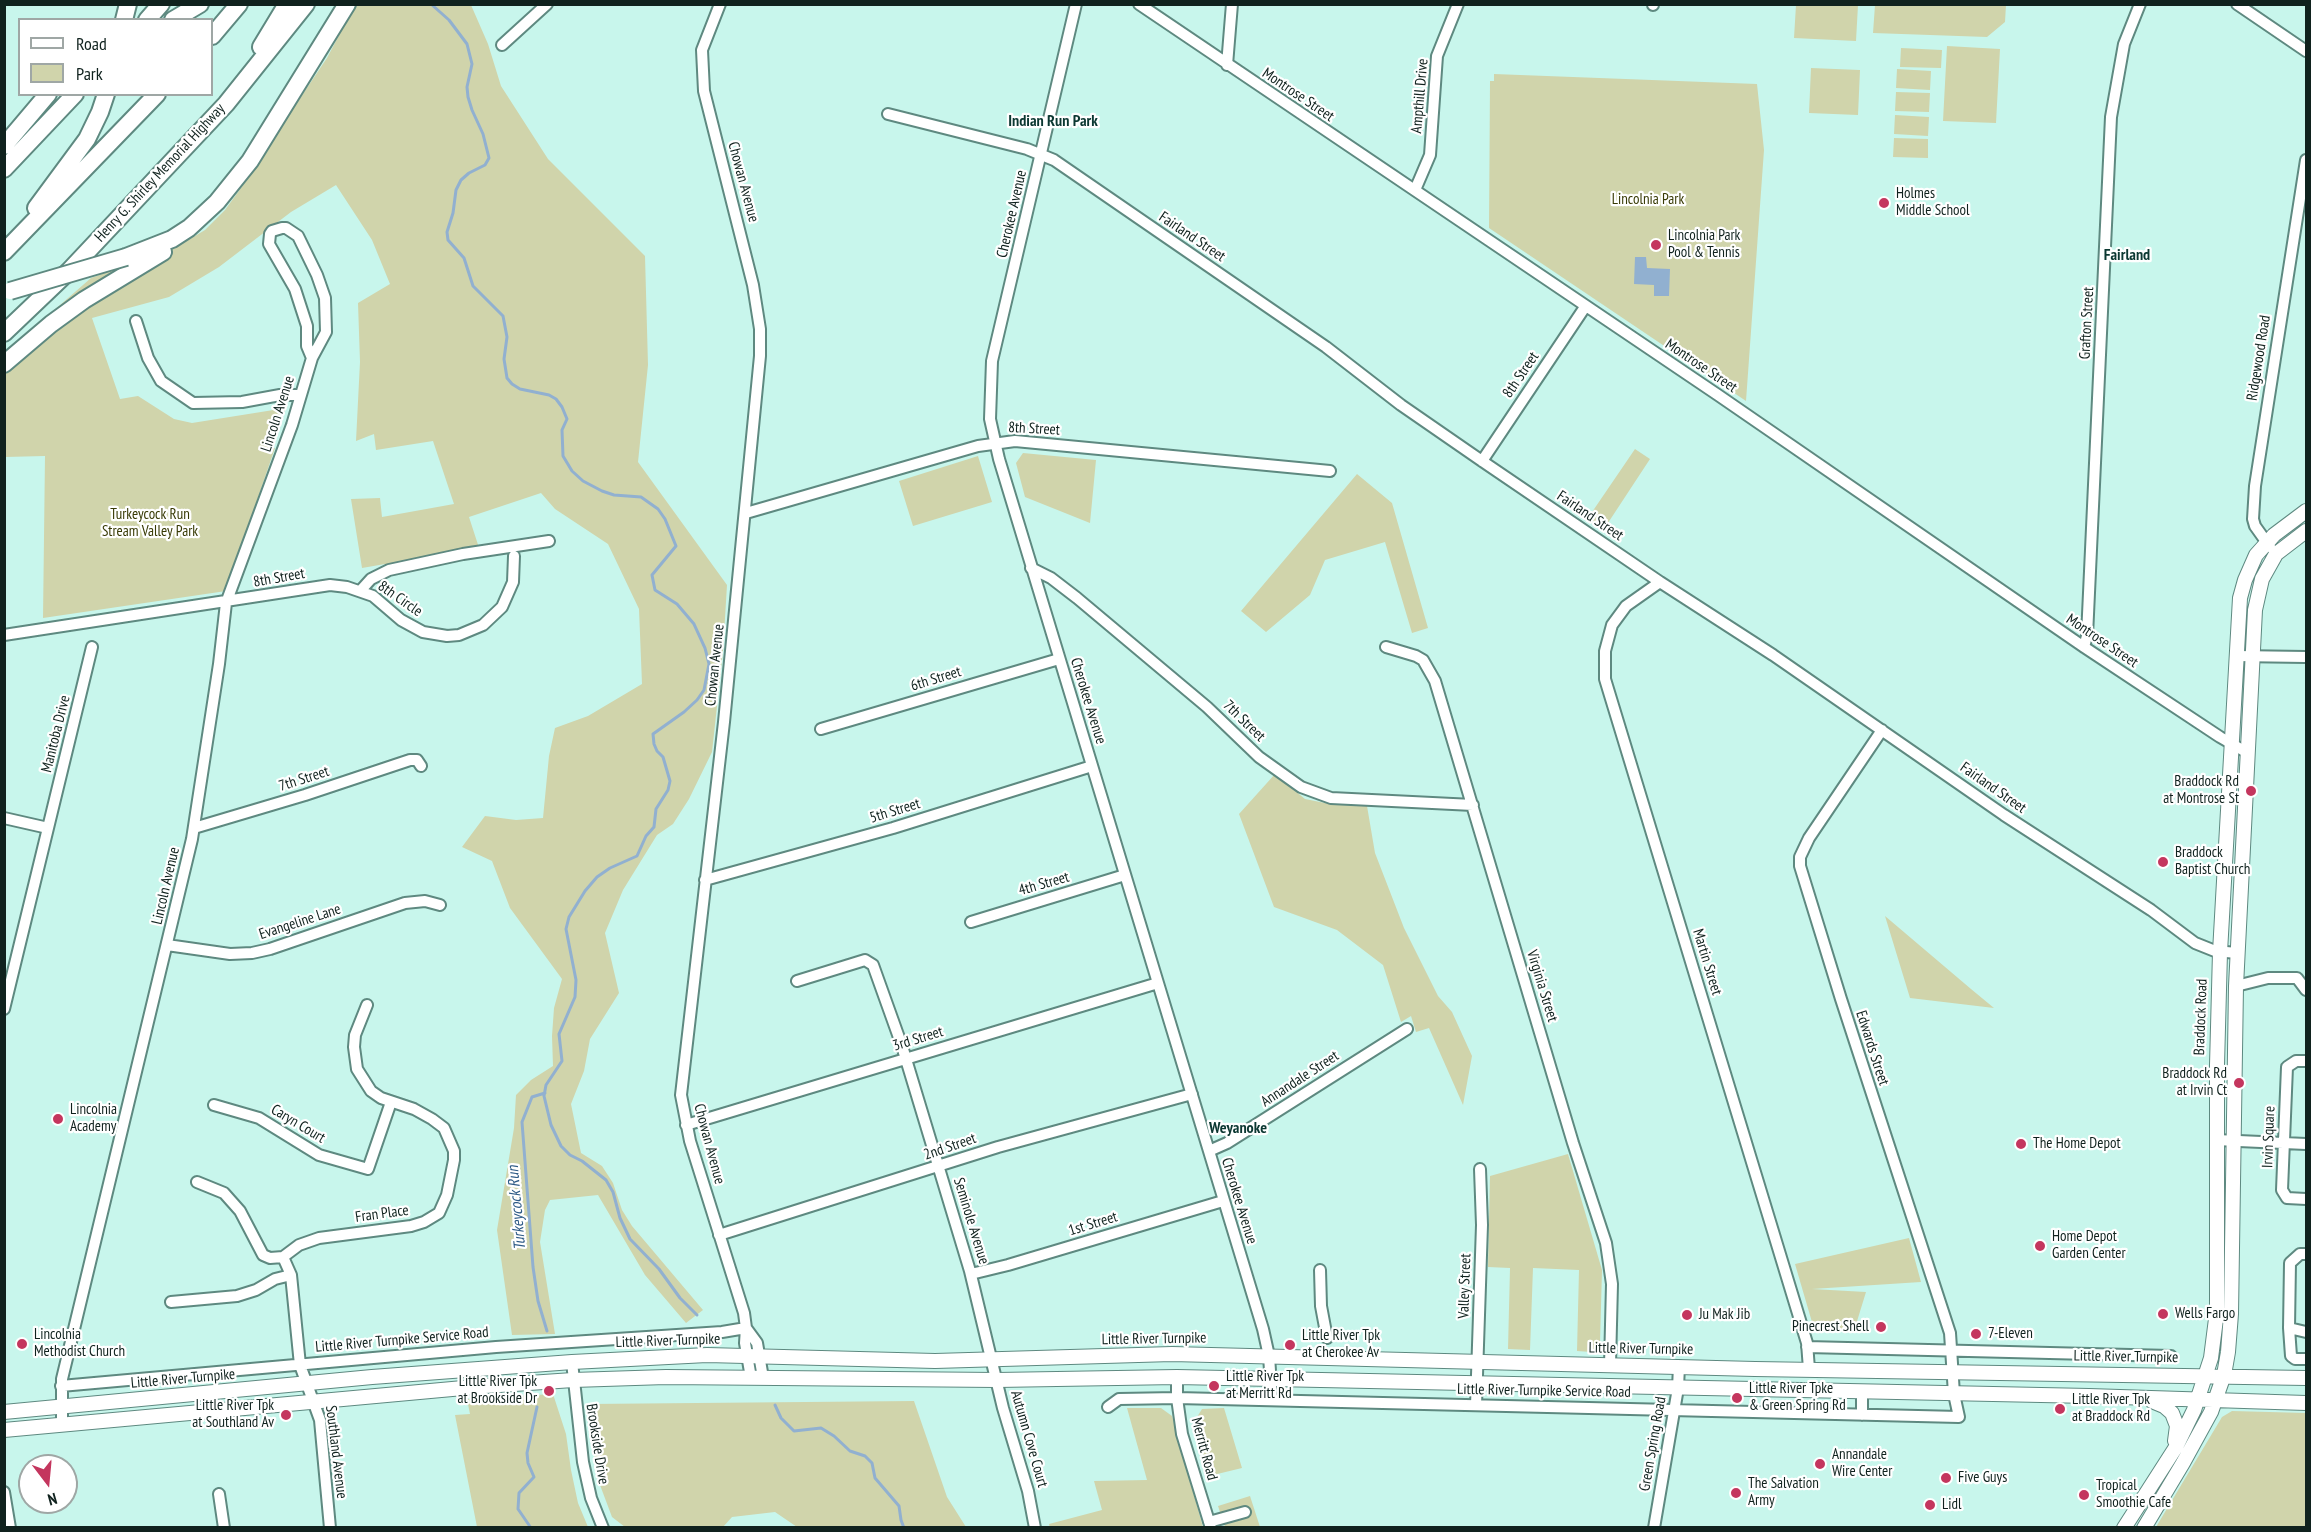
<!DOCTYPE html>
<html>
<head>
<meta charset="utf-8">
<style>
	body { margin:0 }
	#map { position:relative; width:2311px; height:1532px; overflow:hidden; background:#c8f6ec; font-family:"PT Sans Narrow",sans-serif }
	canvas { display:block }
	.frame { position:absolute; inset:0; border:6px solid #10221e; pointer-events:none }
	.legend { position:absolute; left:18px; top:18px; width:195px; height:78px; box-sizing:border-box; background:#fff; border:2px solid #9fa7a5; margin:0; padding:8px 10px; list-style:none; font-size:18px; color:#10221e }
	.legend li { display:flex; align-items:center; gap:12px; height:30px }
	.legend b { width:30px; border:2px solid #9fa7a5 }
	.north { position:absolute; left:18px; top:1454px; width:60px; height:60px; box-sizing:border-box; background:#fff; border:2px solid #9fa7a5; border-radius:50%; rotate:164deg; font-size:16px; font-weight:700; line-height:24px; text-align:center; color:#10221e }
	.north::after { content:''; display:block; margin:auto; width:21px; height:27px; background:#c4365e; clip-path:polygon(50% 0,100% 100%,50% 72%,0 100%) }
</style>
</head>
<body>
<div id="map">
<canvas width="2311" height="1532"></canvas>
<div class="frame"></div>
<ul class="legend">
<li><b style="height:8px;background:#fff"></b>Road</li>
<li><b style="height:16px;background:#d0d4ab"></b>Park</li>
</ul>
<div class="north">N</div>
</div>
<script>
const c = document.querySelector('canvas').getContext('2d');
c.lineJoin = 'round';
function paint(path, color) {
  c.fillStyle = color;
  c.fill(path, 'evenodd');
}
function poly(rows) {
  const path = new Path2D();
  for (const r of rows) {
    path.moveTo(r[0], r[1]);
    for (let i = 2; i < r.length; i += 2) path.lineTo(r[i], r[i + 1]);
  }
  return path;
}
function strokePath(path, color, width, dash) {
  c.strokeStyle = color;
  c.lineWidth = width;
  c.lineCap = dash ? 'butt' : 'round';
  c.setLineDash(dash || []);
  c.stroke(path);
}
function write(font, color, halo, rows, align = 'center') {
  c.font = font + ' "PT Sans Narrow",sans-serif';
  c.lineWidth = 4.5;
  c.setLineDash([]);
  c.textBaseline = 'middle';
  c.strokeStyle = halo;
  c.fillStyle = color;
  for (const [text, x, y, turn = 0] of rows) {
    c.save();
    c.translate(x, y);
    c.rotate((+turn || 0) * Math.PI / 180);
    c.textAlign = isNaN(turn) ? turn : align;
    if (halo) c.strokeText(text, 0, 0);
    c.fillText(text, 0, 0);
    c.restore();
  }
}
paint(poly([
	[355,5,471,5,488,44,501,86,548,159,645,256,648,365,638,462,727,585,723,651,712,752,689,799,673,824,657,835,623,890,605,933,619,993,590,1039,584,1071,571,1104,581,1153,602,1166,613,1183,622,1210,632,1226,703,1310,686,1323,645,1275,598,1195,550,1200,545,1210,540,1242,555,1334,512,1335,497,1230,514,1128,516,1095,531,1080,553,1066,552,1036,554,1008,562,979,510,908,492,861,462,847,485,816,516,820,543,818,549,756,555,728,588,716,642,684,639,609,608,544,555,509,541,493,469,517,481,554,386,570,385,564,362,568,351,499,380,498,382,517,454,504,433,441,376,450,374,434,356,441,360,362,358,303,390,284,372,240,336,185,291,212,219,267,169,297,92,318,120,399,138,396,174,419,192,423,286,408,271,448,275,448,226,591,43,618,45,456,5,457,4,354,91,278,127,265,158,258,205,230,225,210,267,152,282,125,327,58],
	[1796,5,1858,5,1856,41,1794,38],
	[1875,5,2006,5,2005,22,1987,37,1873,33],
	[1947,46,2000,49,1996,123,1943,121],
	[1901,48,1942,50,1941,68,1900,67],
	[1811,68,1860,70,1858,115,1809,113],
	[1897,69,1931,71,1930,90,1896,88],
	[1494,74,1757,84,1764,150,1746,401,1489,228,1490,81,1494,81],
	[1896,92,1930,93,1929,112,1895,111],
	[1895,115,1929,117,1928,136,1894,134],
	[1894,138,1928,139,1928,158,1893,157],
	[1635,449,1650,459,1604,529,1588,518],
	[1023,453,1096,460,1090,523,1025,497,1016,463],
	[978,456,992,502,913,526,899,481],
	[1357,474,1392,503,1428,628,1412,633,1385,542,1325,560,1310,595,1266,632,1241,611],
	[1275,774,1305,799,1330,804,1367,806,1375,853,1404,928,1438,996,1452,1012,1472,1056,1463,1105,1429,1028,1416,1032,1411,1016,1401,1022,1383,965,1337,930,1274,907,1239,814],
	[1885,916,1971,989,1994,1008,1910,998],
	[1568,1154,1602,1270,1600,1343,1591,1352,1577,1351,1579,1270,1533,1268,1530,1350,1508,1349,1510,1268,1488,1267,1490,1176],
	[1909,1238,1921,1282,1812,1289,1866,1292,1854,1331,1814,1329,1795,1264],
	[553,1394,566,1434,571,1470,578,1503,588,1527,477,1527,455,1415,470,1414,467,1399],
	[914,1401,947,1497,966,1527,797,1527,775,1512,732,1517,723,1527,625,1527,612,1517,597,1477,588,1404],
	[1127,1408,1161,1408,1172,1416,1203,1527,1050,1528,1049,1524,1102,1510,1094,1481,1147,1480],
	[1224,1408,1242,1468,1209,1476,1194,1422,1202,1409],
	[2232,1411,2306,1413,2306,1527,2156,1527,2222,1417],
	[1250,1496,1260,1527,1225,1527,1218,1506]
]), '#d0d4ab');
paint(poly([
	[1635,257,1646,257,1647,268,1670,269,1669,296,1654,296,1654,285,1634,284]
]), '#91b0d0');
strokePath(poly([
	[431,4,449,20,467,44,472,64,467,87,468,97,472,110,483,134,489,158,485,165,469,173,461,180,456,190,453,213,447,232,448,240,464,258,473,286,503,316,507,337,504,359,507,378,512,384,520,389,549,395,556,399,562,407,567,419,562,430,563,456,572,471,583,481,602,491,614,495,641,497,658,509,665,519,676,546,652,575,655,590,677,604,694,624,705,648,709,664,704,690,697,700,684,712,653,734,654,744,657,751,663,757,670,781,668,790,656,809,654,827,646,836,637,856,610,868,597,877,585,891,569,917,566,929,576,980,575,997,559,1034,562,1061,546,1085,544,1096,551,1125,561,1146,570,1155,582,1161,606,1180,613,1192,620,1218,630,1239,659,1269,680,1298,697,1315],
	[545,1093,532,1097,522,1122,533,1267,538,1301,547,1331],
	[775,1405,781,1418,794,1431,821,1428,834,1436,850,1451,865,1456,872,1463,875,1478,899,1506,901,1520,904,1528],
	[531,1528,518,1509,519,1493,534,1477,528,1463,527,1453,537,1407]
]), '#91b0d0', 3);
const minor = poly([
	[720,4,702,50,704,91,753,285,760,329,760,356,724,722,681,1095,690,1141,744,1313,746,1328,745,1343,751,1378],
	[1076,4,992,361,990,419,999,459,1263,1329,1269,1356,1272,1400],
	[1139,4,1718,395,2084,647,2220,737,2246,752],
	[2237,4,2306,51],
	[1653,5,1653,4],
	[502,45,547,4],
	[1227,65,1232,4],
	[888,114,1027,149,1054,160,1326,347,1401,405,1482,461,1660,582,1773,655,2004,815,2151,910,2195,943,2215,951,2237,953],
	[1415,190,1430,155,1437,56,1458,4],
	[136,321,148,358,161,381,193,403,242,402,280,395,300,395],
	[1482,461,1585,307],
	[746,513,978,446,1015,441,1330,471],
	[2270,547,2255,526,2253,519,2255,486,2306,160],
	[1031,568,1051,578,1077,598,1207,707,1259,757,1301,787,1331,798,1473,805],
	[1660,582,1626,606,1612,625,1605,651,1605,679,1807,1343,1809,1369],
	[361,590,371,579,389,570,463,554,549,541],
	[4,635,330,585,347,587,373,596,401,620,423,632,447,636,459,635,483,625,502,607,513,582,514,556],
	[1386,647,1416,656,1423,660,1435,681,1573,1143,1606,1243,1612,1284,1610,1365],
	[2084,647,2087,636,2111,117,2124,44,2140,4],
	[2236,656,2306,657],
	[821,729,1059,659],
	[4,818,48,828],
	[194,828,305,795,410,760,417,760,421,766],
	[705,880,893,828,1092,766],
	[971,922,1125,875],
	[167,945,230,954,252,953,270,949,405,903,425,901,440,905],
	[797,981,865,960,873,965,902,1046,970,1271,1003,1408,1028,1491,1035,1528],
	[2236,986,2268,978,2297,978,2306,990],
	[4,1009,92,647],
	[2306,1061,2296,1061,2287,1067,2282,1190,2287,1198,2306,1199],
	[214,1105,259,1118,319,1155,368,1169,391,1102],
	[686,1125,1158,983],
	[2216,1140,2306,1144],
	[1209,1151,1227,1143,1407,1029],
	[197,1182,224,1193,240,1211,263,1255,270,1258,283,1257,291,1275,300,1365,320,1420,330,1528],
	[719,1235,998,1147,1192,1094],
	[2306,1254,2300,1254,2290,1263,2289,1328,2291,1356,2295,1359,2306,1359],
	[283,1257,299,1245,319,1238,411,1226,424,1222,439,1213,447,1195,454,1160,454,1151,444,1128,432,1119,414,1109,381,1098,371,1091,357,1069,354,1047,355,1035,367,1005],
	[1320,1270,1321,1306,1327,1338],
	[971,1274,1008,1265,1223,1201],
	[171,1302,237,1296,256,1290,275,1279,291,1275],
	[746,1328,757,1343,763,1378],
	[2289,1328,2306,1332],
	[1807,1347,2171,1356],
	[572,1362,583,1462,591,1498,603,1528],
	[1177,1377,1177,1398,1182,1434,1211,1528],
	[61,1386,496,1347,722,1332,746,1328],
	[1476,1405,1482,1225,1480,1169],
	[1108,1407,1119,1399,1177,1398,1959,1417,1954,1394,1950,1333,1841,999,1800,866,1800,857,1809,838,1882,730],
	[1862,1415,1862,1392],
	[62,1425,62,1379,192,839,219,664,226,603,292,425,312,358,326,332,325,298,317,275,298,236,286,228,282,228,272,231,270,234,269,244,295,289,307,326,307,346,312,358],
	[4,1492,10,1528],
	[219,1494,224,1528],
	[1209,1522,1245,1512],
	[1654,1528,1678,1388,1679,1366]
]);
const major = poly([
	[2152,1401,2164,1406,2172,1413,2177,1426,2175,1441],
	[4,1412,372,1377,572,1362,707,1355,935,1361,1172,1354,1755,1369,2306,1378],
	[4,1430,485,1386,573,1380,666,1377,997,1380,1177,1377,2089,1396,2306,1403],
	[2124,1528,2176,1447,2194,1410,2211,1358,2217,1311,2217,1065,2220,952,2240,598,2245,580,2256,555,2274,535,2306,511],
	[2144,1528,2183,1463,2211,1412,2224,1375,2228,1352,2231,1314,2236,986,2255,610,2262,579,2276,554,2306,531]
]);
const highway = poly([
	[124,20,128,4],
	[147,20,161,4],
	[173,20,200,4],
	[212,36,239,4],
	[261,47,287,4],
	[4,146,48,94],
	[4,169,75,94],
	[36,208,87,139,100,112,106,94],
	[4,252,157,94],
	[126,257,172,239,189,228,217,202,250,161,347,4],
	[4,333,69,271,226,104,306,4],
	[4,364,51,324,84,300,163,252]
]);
strokePath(minor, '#5e8980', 14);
strokePath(major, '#5e8980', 16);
strokePath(highway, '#5e8980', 20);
strokePath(minor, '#fff', 10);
strokePath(major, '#fff', 14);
strokePath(highway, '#fff', 16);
const highwayBridge = poly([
	[10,291,126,257]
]);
strokePath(highwayBridge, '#5e8980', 20, []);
strokePath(highwayBridge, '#fff', 16);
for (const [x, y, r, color] of [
	[1884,203,6,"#c4365e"],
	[1656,245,6,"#c4365e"],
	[2251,791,6,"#c4365e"],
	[2163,862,6,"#c4365e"],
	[2239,1083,6,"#c4365e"],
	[58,1119,6,"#c4365e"],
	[2021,1144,6,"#c4365e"],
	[2040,1246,6,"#c4365e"],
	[2163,1314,6,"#c4365e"],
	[1687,1315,6,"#c4365e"],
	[1881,1327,6,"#c4365e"],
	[1976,1334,6,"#c4365e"],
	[22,1344,6,"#c4365e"],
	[1290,1345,6,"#c4365e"],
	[1214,1386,6,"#c4365e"],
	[549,1391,6,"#c4365e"],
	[1737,1398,6,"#c4365e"],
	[2060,1409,6,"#c4365e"],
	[286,1415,6,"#c4365e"],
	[1820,1464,6,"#c4365e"],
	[1946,1478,6,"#c4365e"],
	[1736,1493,6,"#c4365e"],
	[2084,1495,6,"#c4365e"],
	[1930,1505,6,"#c4365e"]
]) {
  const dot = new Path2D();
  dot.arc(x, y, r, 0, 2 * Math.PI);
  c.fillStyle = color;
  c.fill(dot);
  strokePath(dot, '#fff', 2);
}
write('15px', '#10221e', '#fff', [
	["Montrose Street",1298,95,34],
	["Ampthill Drive",1420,96,-85],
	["Henry G. Shirley Memorial Highway",160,173,-47],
	["Chowan Avenue",743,182,75],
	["Cherokee Avenue",1012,214,-77],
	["Fairland Street",1192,237,34],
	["Grafton Street",2087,323,-87],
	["Ridgewood Road",2259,358,-81],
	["Montrose Street",1701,366,34],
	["8th Street",1521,375,-56],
	["Lincoln Avenue",278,414,-72],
	["8th Street",1034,429,3],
	["Fairland Street",1590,516,34],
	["8th Street",279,578,-10],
	["8th Circle",400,599,35],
	["Montrose Street",2102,641,34],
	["Chowan Avenue",715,665,-84],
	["6th Street",936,679,-17],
	["Cherokee Avenue",1088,701,73],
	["7th Street",1244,721,44],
	["Manitoba Drive",56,734,-76],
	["7th Street",304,779,-18],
	["Fairland Street",1993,788,35],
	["5th Street",895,811,-17],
	["4th Street",1044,884,-16],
	["Lincoln Avenue",166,886,-77],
	["Evangeline Lane",300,922,-18],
	["Martin Street",1707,962,73],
	["Virginia Street",1542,986,73],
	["Braddock Road",2201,1017,-88],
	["3rd Street",918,1039,-17],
	["Edwards Street",1872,1048,72],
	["Annandale Street",1300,1079,-33],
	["Caryn Court",298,1124,31],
	["Irvin Square",2269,1137,-88],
	["Chowan Avenue",709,1144,75],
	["2nd Street",950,1147,-19],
	["Cherokee Avenue",1239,1201,73],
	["Fran Place",382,1214,-8],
	["Seminole Avenue",971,1221,73],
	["1st Street",1093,1224,-17],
	["Valley Street",1465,1286,-88],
	["Little River Turnpike",1154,1339,-1],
	["Little River Turnpike Service Road",402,1340,-5],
	["Little River Turnpike",668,1341,-2],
	["Little River Turnpike",1641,1349,1],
	["Little River Turnpike",2126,1357,1],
	["Little River Turnpike",183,1379,-5],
	["Little River Turnpike Service Road",1544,1391,1],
	["Autumn Cove Court",1029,1439,74],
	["Brookside Drive",597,1444,81],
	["Green Spring Road",1653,1444,-80],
	["Merritt Road",1204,1449,75],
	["Southland Avenue",336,1452,83]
]);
write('15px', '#10221e', '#fff', [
	["Holmes",1896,194],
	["Middle School",1896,211],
	["Lincolnia Park",1668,236],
	["Pool & Tennis",1668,253],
	["Braddock Rd",2239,782,"right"],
	["at Montrose St",2239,799,"right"],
	["Braddock",2175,853],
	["Baptist Church",2175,870],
	["Braddock Rd",2227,1074,"right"],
	["at Irvin Ct",2227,1091,"right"],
	["Lincolnia",70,1110],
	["Academy",70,1127],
	["The Home Depot",2033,1144],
	["Home Depot",2052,1237],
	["Garden Center",2052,1254],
	["Wells Fargo",2175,1314],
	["Ju Mak Jib",1699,1315],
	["Pinecrest Shell",1869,1327,"right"],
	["7-Eleven",1988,1334],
	["Lincolnia",34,1335],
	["Methodist Church",34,1352],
	["Little River Tpk",1302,1336],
	["at Cherokee Av",1302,1353],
	["Little River Tpk",1226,1377],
	["at Merritt Rd",1226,1394],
	["Little River Tpk",537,1382,"right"],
	["at Brookside Dr",537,1399,"right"],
	["Little River Tpke",1749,1389],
	["& Green Spring Rd",1749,1406],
	["Little River Tpk",2072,1400],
	["at Braddock Rd",2072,1417],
	["Little River Tpk",274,1406,"right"],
	["at Southland Av",274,1423,"right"],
	["Annandale",1832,1455],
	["Wire Center",1832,1472],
	["Five Guys",1958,1478],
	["The Salvation",1748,1484],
	["Army",1748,1501],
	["Tropical",2096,1486],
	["Smoothie Cafe",2096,1503],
	["Lidl",1942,1505]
], 'left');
write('15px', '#383a05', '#fff', [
	["Lincolnia Park",1648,200],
	["Turkeycock Run",150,515],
	["Stream Valley Park",150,532]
]);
write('bold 16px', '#0c3832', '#fff', [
	["Indian Run Park",1053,121],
	["Fairland",2127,255],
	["Weyanoke",1238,1128]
]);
write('italic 16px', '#2d5a86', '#fff', [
	["Turkeycock Run",517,1208,-95]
]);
</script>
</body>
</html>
